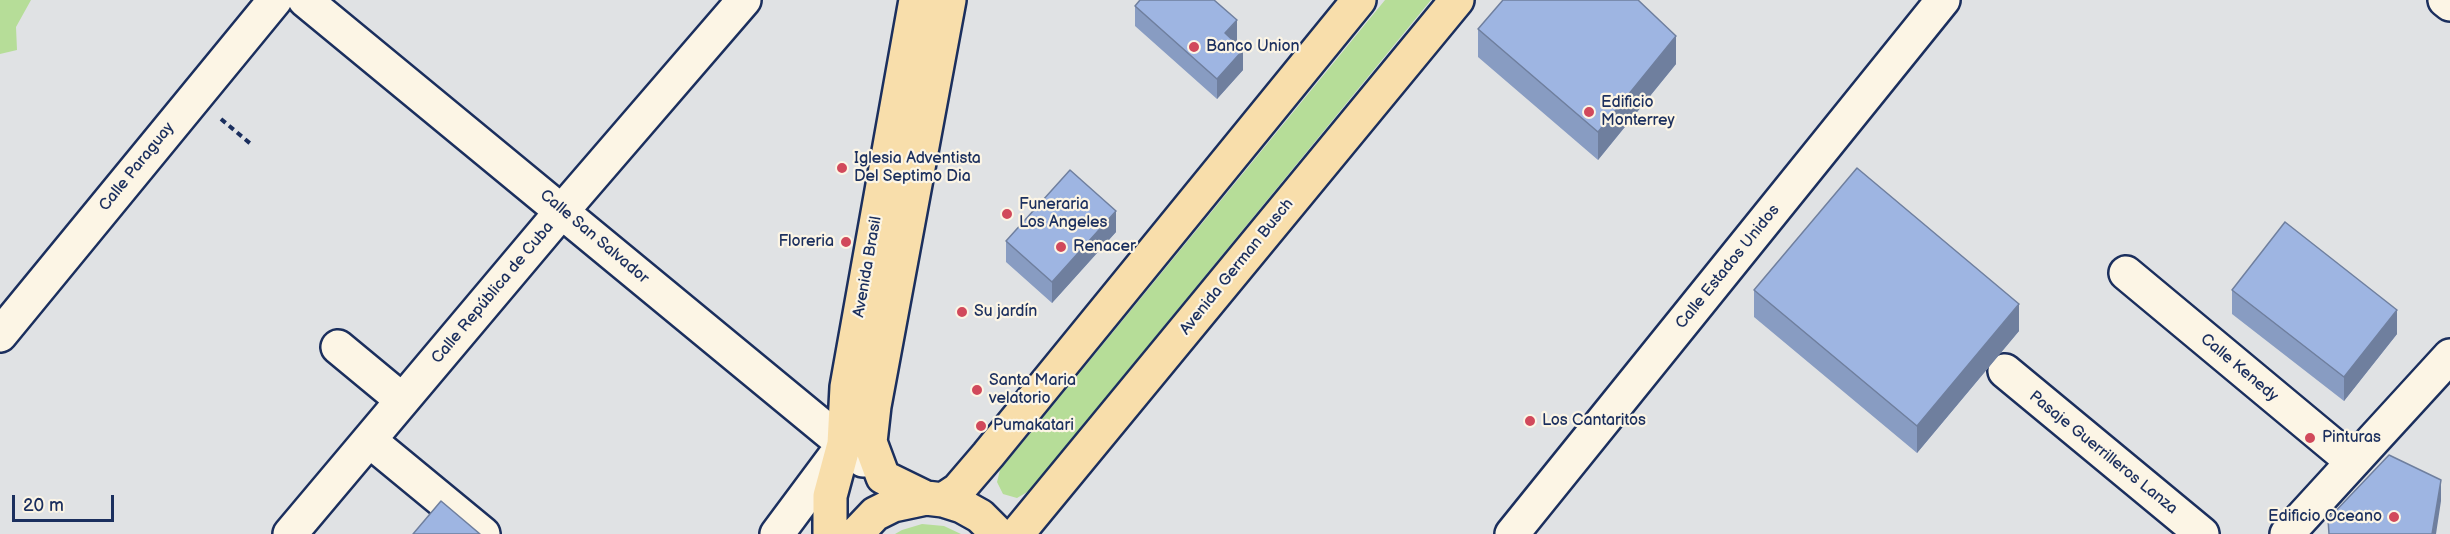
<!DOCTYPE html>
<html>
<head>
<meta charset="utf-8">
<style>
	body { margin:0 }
	#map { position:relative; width:2450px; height:534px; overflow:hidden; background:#e0e2e4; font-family:"Balsamiq Sans",sans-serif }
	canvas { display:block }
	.scale { position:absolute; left:12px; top:495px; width:102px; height:27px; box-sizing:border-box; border:3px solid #1b2f5e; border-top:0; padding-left:8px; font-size:18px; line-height:21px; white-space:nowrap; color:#1b2f5e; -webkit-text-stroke:4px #fcf5e5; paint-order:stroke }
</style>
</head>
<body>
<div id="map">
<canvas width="2450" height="534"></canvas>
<div class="scale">20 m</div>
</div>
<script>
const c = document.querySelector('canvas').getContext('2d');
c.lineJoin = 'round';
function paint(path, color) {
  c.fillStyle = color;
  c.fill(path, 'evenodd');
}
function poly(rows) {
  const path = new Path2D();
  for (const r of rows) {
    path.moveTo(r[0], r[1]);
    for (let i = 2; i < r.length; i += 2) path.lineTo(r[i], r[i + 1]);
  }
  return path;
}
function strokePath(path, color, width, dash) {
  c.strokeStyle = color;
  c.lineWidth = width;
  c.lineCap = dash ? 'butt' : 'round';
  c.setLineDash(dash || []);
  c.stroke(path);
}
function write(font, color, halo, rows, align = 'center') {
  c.font = font + ' "Balsamiq Sans",sans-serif';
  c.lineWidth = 4.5;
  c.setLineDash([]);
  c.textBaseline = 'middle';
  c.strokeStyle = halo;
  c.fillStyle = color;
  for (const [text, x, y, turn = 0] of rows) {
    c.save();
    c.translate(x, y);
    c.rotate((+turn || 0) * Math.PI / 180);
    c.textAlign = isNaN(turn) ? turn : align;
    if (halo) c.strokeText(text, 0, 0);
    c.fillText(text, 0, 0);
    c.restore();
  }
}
paint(poly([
	[0,0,31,0,16,27,17,50,0,54],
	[1385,0,1431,0,1029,491,1017,498,1003,494,997,482,1000,470],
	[922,524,944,526,961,534,895,534,902,530]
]), '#b6dd98');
const minor = poly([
	[305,0,863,460],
	[2445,0,2450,4],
	[2126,273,2353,462],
	[0,335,275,0],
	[338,347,402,400],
	[2005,371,2202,534],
	[369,440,483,534],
	[290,534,562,211,744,0],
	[777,534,844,444],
	[1512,534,1943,0],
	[2287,534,2450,356]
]);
const major = poly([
	[926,498,883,477,870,442,874,406,949,0],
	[943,500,958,490,988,455,1359,0],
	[830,534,830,496,844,444,847,387,916,0],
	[856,534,875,514,893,505,926,498,943,500,962,506,980,516,998,534],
	[1017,534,1457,0]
]);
strokePath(minor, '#1b2f5e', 38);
strokePath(major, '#1b2f5e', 38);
strokePath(poly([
	[221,119,252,145]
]), '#1b2f5e', 4, [6, 4.5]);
strokePath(minor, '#fcf5e5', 33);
strokePath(major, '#f8deab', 33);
paint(poly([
	[1135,6,1237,40,1235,43,1243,70,1217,99,1135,26],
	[1478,29,1676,64,1598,160,1478,57],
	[1116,232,1052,303,1006,262,1006,241],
	[1754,290,2019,331,1917,453,1754,317],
	[2232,290,2397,334,2344,401,2232,314]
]), '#889cc2');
paint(poly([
	[1237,20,1237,40,1225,54,1225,33],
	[1676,36,1676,64,1598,160,1598,132],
	[1243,50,1243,70,1217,99,1217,79],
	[1116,211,1116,232,1052,303,1052,282],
	[2019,304,2019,331,1917,453,1917,426],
	[2397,310,2397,334,2344,401,2344,377],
	[2441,480,2441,501,2436,534,2432,534]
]), '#6f7f9e');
const building = poly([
	[1140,0,1214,0,1237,20,1225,33,1243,50,1217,79,1135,6,1140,0],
	[1503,0,1638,0,1676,36,1598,132,1478,29,1503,0],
	[1857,168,2019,304,1917,426,1754,290,1857,168],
	[1070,170,1116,211,1052,282,1006,241,1070,170],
	[2285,222,2397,310,2344,377,2232,290,2285,222],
	[2389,455,2441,480,2432,534,2329,534,2328,519,2389,455],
	[441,501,480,534,413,534,441,501]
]);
paint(building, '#9eb5e2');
strokePath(building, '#6f7f9e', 1.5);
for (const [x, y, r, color] of [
	[1194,47,6,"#d1495b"],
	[1589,112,6,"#d1495b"],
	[842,168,6,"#d1495b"],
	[1007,214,6,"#d1495b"],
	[846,242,6,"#d1495b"],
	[1061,247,6,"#d1495b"],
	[962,312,6,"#d1495b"],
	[977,390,6,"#d1495b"],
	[1530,421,6,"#d1495b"],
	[981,426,6,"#d1495b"],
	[2310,438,6,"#d1495b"],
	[2394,517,6,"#d1495b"]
]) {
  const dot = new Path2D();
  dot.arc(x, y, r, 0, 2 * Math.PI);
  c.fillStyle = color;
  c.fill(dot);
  strokePath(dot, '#fcf5e5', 2);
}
write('16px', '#1b2f5e', '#fcf5e5', [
	["Banco Union",1206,47],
	["Edificio",1601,103],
	["Monterrey",1601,121],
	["Iglesia Adventista",854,159],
	["Del Septimo Dia",854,177],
	["Funeraria",1019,205],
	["Los Angeles",1019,223],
	["Floreria",834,242,"right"],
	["Renacer",1073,247],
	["Su jardín",974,312],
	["Santa Maria",989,381],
	["velatorio",989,399],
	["Los Cantaritos",1542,421],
	["Pumakatari",993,426],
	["Pinturas",2322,438],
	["Edificio Oceano",2382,517,"right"]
], 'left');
write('16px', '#1b2f5e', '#fcf5e5', [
	["Calle Paraguay",137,167,-51],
	["Calle San Salvador",594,237,40],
	["Avenida Brasil",868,267,-80],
	["Avenida German Busch",1237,267,-51],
	["Calle Estados Unidos",1728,267,-51],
	["Calle República de Cuba",493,293,-50],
	["Calle Kenedy",2239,368,40],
	["Pasaje Guerrilleros Lanza",2103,453,39]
]);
</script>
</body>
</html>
